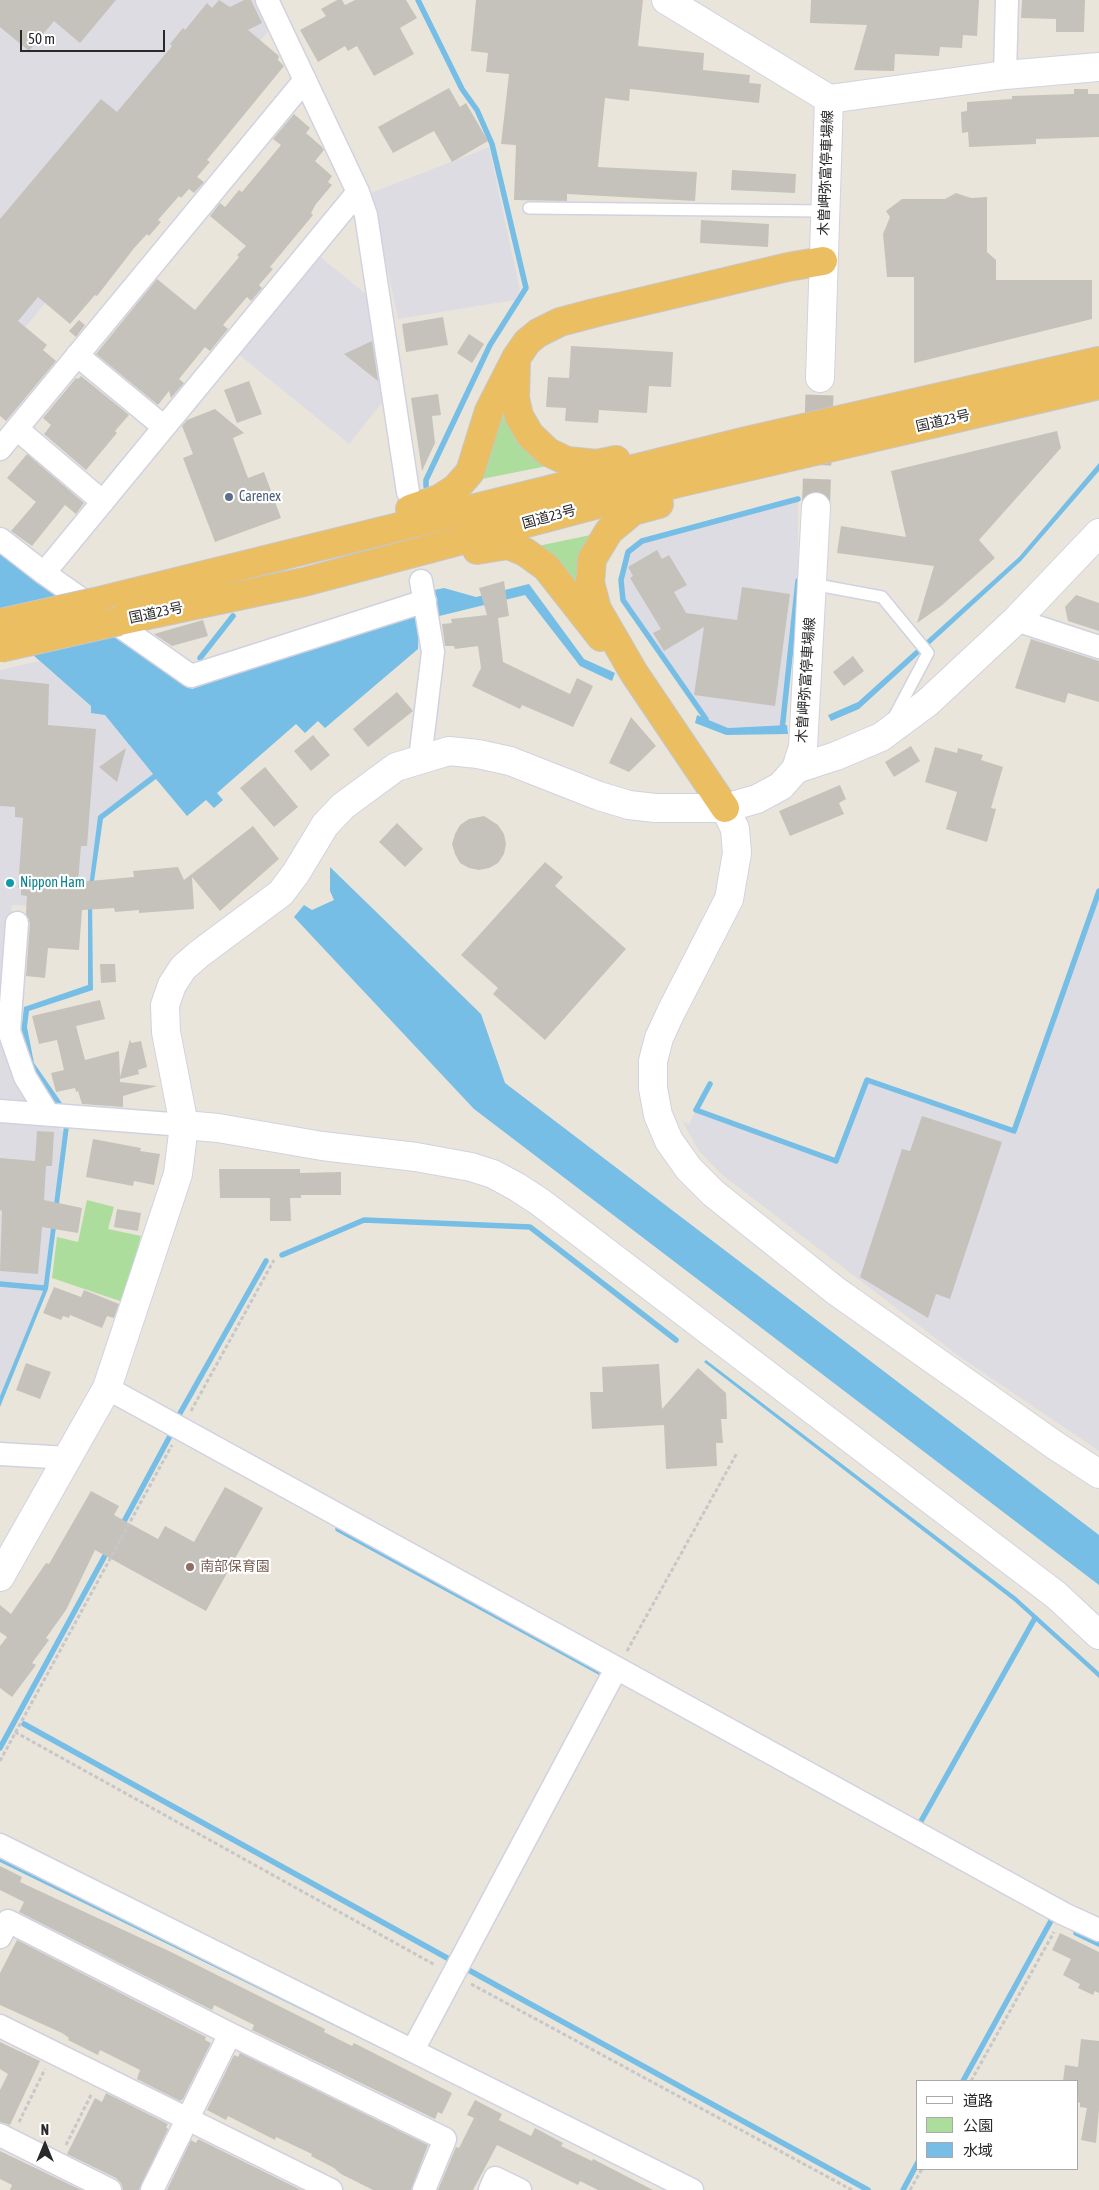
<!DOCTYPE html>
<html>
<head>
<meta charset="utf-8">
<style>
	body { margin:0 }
	#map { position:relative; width:1099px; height:2190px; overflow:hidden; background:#eae5db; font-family:"Asap Condensed","Noto Sans JP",sans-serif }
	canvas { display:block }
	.legend { position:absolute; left:916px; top:2080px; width:162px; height:90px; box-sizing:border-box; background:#fff; border:1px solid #a9a9a9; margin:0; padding:6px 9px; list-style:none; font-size:15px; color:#292929 }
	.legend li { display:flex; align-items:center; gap:10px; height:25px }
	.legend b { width:25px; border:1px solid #a9a9a9 }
	.north { position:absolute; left:20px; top:2120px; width:50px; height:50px; -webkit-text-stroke:4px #fff; paint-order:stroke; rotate:0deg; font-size:14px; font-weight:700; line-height:20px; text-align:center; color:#292929 }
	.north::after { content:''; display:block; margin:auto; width:18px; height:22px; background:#292929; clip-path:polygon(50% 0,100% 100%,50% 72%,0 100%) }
	.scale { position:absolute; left:20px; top:30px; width:145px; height:22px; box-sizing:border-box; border:2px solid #292929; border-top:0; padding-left:6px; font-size:15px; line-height:18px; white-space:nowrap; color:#292929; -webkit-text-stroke:4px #fff; paint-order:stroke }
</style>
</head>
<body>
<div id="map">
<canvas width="1099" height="2190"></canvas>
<ul class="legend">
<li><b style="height:6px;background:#fff"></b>道路</li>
<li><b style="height:14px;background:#acdd9c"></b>公園</li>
<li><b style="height:14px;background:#76bee5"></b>水域</li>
</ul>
<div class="north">N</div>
<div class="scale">50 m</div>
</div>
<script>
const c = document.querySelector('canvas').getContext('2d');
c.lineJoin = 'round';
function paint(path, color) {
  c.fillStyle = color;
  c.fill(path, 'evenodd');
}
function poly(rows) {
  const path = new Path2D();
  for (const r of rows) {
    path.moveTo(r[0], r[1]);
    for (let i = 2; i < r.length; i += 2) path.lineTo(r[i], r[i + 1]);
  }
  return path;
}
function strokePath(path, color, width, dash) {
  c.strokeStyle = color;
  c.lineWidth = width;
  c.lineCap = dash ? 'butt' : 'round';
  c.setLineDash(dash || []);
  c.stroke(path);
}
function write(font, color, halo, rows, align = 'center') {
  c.font = font + ' "Asap Condensed","Noto Sans JP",sans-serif';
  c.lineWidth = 4.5;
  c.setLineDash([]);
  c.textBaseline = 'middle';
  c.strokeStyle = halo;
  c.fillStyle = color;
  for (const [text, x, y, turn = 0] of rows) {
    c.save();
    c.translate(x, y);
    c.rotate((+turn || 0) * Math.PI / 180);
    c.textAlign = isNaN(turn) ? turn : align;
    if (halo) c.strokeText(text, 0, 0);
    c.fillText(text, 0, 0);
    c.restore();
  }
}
paint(poly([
	[0,0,254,0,269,30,0,358],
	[489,147,520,290,515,300,398,319,371,193],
	[316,253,373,300,385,399,349,444,237,353],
	[798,499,798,581,783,725,728,728,706,719,623,600,621,580,628,552,642,541],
	[39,661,91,706,105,714,153,774,98,816,88,909,12,905,3,1031,28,1104,0,1102,0,670],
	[1099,891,1099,1451,960,1357,721,1174,699,1151,682,1121,689,1124,696,1110,836,1161,867,1080,1014,1131],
	[0,1121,55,1125,64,1132,44,1288,0,1396]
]), '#dedce3');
paint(poly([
	[506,401,552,465,472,481],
	[600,533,580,586,533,547],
	[87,1200,114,1207,108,1229,141,1236,123,1302,52,1278,57,1237,78,1242]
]), '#acdd9c');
paint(poly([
	[1099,463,1099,471,1021,561,859,709,831,721,828,715,858,702,1019,557],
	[0,550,192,689,434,607,434,590,444,588,476,597,529,584,584,659,615,673,612,681,580,666,525,595,419,621,418,649,325,728,318,721,305,733,296,724,217,793,223,800,214,808,206,800,187,816,156,779,103,819,92,895,93,990,29,1011,27,1027,34,1063,64,1106,69,1126,48,1289,0,1407,0,1396,43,1291,64,1126,57,1105,30,1067,21,1033,24,1007,88,985,88,895,98,816,153,774,105,715,91,713,91,706,0,626],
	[697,715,728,728,787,725,788,734,726,735,695,723],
	[330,867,481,1014,505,1083,1099,1535,1099,1585,474,1109,294,917,304,905,312,910,334,900,330,891],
	[706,1360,1016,1597,1099,1672,1099,1678,1014,1601,704,1362],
	[0,1858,675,2190,670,2190,0,1862]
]), '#76bee5');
strokePath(poly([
	[418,0,462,89,477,110,492,144,526,288,490,345,426,480,426,486],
	[200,658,233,616],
	[704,722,706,719,623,600,621,580,628,552,642,541,798,499],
	[782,730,798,581],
	[710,1084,696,1110,836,1161,867,1080,1014,1131,1099,891],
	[282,1255,364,1220,530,1227,676,1340],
	[0,1284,44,1288],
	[179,1415,266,1261],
	[121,1527,170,1436],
	[338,1529,605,1675],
	[24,1724,449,1959],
	[0,1748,108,1550],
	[920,1823,1035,1618],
	[1076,1933,1099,1944],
	[465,1968,868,2190],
	[963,2081,1052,1919,1048,1916],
	[903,2190,918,2162]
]), '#76bee5', 5.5);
paint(poly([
	[0,0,116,0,80,43,54,21,29,51,0,27],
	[219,0,230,7,244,0,251,0,262,23,248,30,279,56,278,60,284,66,207,160,210,162,197,177,204,182,194,193,189,189,181,198,179,196,158,220,161,222,149,236,147,234,135,247,97,296,95,295,70,324,38,297,18,321,47,345,43,350,56,361,6,421,0,416,0,219,101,99,117,112,172,46,170,44,183,28,185,30,207,3,212,8],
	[337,0,342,0,345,5,355,0,406,0,417,18,400,28,414,54,374,76,357,46,348,51,345,46,318,62,300,30,326,16,321,9],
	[476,0,643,0,638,46,704,53,703,70,750,75,749,83,761,84,759,103,630,89,629,101,605,98,598,167,697,172,695,201,567,194,567,201,514,200,516,145,501,144,509,74,486,72,488,53,471,51],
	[811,0,979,0,977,36,963,35,962,48,940,47,939,56,895,54,894,71,854,70,867,25,810,23],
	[1022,0,1085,0,1084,32,1056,32,1056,19,1021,18],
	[449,88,460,107,466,103,488,141,452,162,434,131,393,153,378,127],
	[1074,89,1088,89,1088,94,1099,94,1099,137,1036,139,1036,144,969,147,968,132,962,133,961,112,967,111,967,102,1012,99,1012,96,1074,94],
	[294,114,310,128,306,133,322,147,324,150,315,161,332,176,328,182,332,185,316,204,311,213,313,215,270,267,273,269,259,285,262,288,251,301,247,297,223,325,228,329,210,351,205,347,179,379,184,383,171,398,169,391,158,405,96,354,157,279,195,310,239,257,237,255,246,246,210,216,220,203,225,207,239,190,242,192,281,145,273,139],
	[732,170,796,174,795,193,731,190],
	[956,193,971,198,987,197,987,252,996,260,996,280,1092,280,1092,319,914,363,914,277,887,277,883,234,890,217,886,211,902,199,945,199],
	[701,220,769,224,768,247,700,243],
	[443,317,448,345,406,352,402,324],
	[79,320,85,325,76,337,69,331],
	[469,334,484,344,472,363,457,353],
	[372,341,378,381,344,354],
	[571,346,673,352,671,387,649,386,647,413,599,410,598,423,565,421,566,408,546,407,548,377,569,378],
	[81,376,129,415,115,431,117,433,86,470,44,434,51,425,43,418,76,378,78,379],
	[249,381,262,414,237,423,224,390],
	[438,394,441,415,432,416,435,443,422,471,411,398],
	[215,409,244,433,233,438,248,478,264,472,281,518,215,542,183,458,193,454,182,426,187,420],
	[1057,431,1061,448,979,540,995,558,941,606,917,623,934,566,837,553,841,526,906,537,891,471],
	[27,454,84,503,76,514,65,505,32,546,11,531,36,502,7,478],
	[657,550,662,559,669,555,687,585,674,592,686,613,737,620,742,587,790,594,775,706,694,695,704,627,664,651,653,633,661,629,630,578,633,576,628,567],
	[504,581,509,616,498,618,503,662,570,694,577,678,593,686,573,727,522,705,520,709,472,686,481,668,478,646,455,649,454,646,445,646,442,624,452,623,451,619,487,615,479,588],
	[1076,595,1099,603,1099,631,1068,621,1065,607],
	[203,620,208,636,172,646,154,634],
	[1031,639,1099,661,1099,702,1068,693,1065,703,1015,688],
	[853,656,864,671,844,686,833,672],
	[0,679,49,684,48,725,96,729,87,846,81,846,78,882,134,877,133,871,178,867,184,880,253,826,279,859,220,911,192,877,194,909,139,913,139,910,115,912,114,908,82,910,79,950,48,948,45,978,26,976,30,923,26,914,27,896,21,895,21,888,18,888,23,818,15,817,15,807,0,806],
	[397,692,413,711,368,747,353,729],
	[631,717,656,746,629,772,609,763],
	[313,735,330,755,311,771,294,751],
	[911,746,920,761,894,777,885,762],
	[935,747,957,753,958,748,983,755,981,760,1003,767,991,808,996,809,987,842,946,829,957,792,925,782],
	[126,748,117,782,99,767],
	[265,767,298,807,274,827,240,788],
	[840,785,846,799,839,803,844,814,790,836,779,811],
	[484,816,498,825,504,834,506,844,504,854,498,863,489,868,479,870,469,868,460,863,455,854,452,844,455,834,460,825,469,819],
	[397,823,423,849,405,867,379,842],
	[545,862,563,877,555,886,626,949,545,1040,493,994,498,988,461,955],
	[100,964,115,964,116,982,101,983],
	[100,1000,105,1019,76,1026,85,1060,119,1051,120,1077,130,1039,131,1043,141,1041,147,1067,138,1070,139,1074,120,1079,120,1082,157,1086,123,1096,123,1107,82,1104,78,1091,76,1092,75,1088,56,1092,51,1073,64,1070,57,1040,39,1044,32,1016],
	[922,1116,1002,1142,950,1299,936,1294,928,1318,860,1277,902,1149,910,1151],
	[37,1131,54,1132,52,1166,46,1166,44,1200,82,1208,78,1233,42,1227,38,1274,0,1271,2,1211,0,1210,0,1158,35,1161],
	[93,1139,141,1148,140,1151,160,1154,154,1185,134,1181,133,1186,86,1177],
	[219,1169,300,1169,300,1173,341,1172,341,1195,301,1195,301,1198,290,1198,291,1221,270,1221,270,1198,220,1198],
	[117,1209,141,1213,138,1231,114,1227],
	[54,1287,81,1297,84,1290,119,1304,114,1318,107,1316,102,1328,70,1315,69,1318,63,1316,61,1320,43,1313],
	[26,1363,51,1372,40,1399,16,1390],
	[659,1364,662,1409,698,1368,726,1393,727,1419,721,1419,723,1443,716,1443,717,1466,666,1469,664,1425,592,1429,590,1392,603,1392,602,1367],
	[225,1487,263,1508,206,1611,95,1550,66,1610,46,1638,49,1640,32,1663,36,1665,12,1697,0,1688,0,1646,7,1637,0,1632,0,1605,11,1614,46,1563,49,1564,91,1491,119,1506,114,1515,158,1539,165,1526,194,1542],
	[0,1866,22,1877,20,1882,171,1952,325,2029,324,2032,352,2046,354,2043,452,2093,442,2114,438,2112,435,2119,252,2030,254,2025,214,2005,212,2010,19,1912,24,1902,0,1890],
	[1060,1933,1099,1952,1099,1993,1095,1991,1093,1995,1078,1988,1080,1984,1063,1975,1071,1959,1052,1950],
	[17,1940,206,2037,205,2040,211,2043,183,2099,180,2101,137,2079,140,2070,100,2050,98,2055,68,2040,69,2038,62,2033,0,2005,0,1973],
	[1081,2039,1099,2041,1099,2109,1096,2143,1081,2140,1087,2108,1080,2107,1080,2103,1078,2102,1078,2081,1063,2081,1065,2065,1078,2067],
	[0,2042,40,2061,10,2125,0,2122,0,2090,8,2074,0,2069],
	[240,2053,428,2145,411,2190,373,2190,341,2174,334,2168,311,2156,312,2154,276,2137,275,2140,228,2116,226,2120,207,2110,234,2055,238,2057],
	[106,2093,168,2124,166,2127,168,2129,139,2190,123,2190,121,2183,116,2178,67,2154,95,2098,102,2102],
	[475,2100,502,2114,499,2120,531,2136,535,2128,563,2143,561,2146,565,2148,592,2161,593,2159,653,2190,598,2190,580,2181,578,2185,497,2145,473,2190,438,2190,456,2147,459,2148,474,2118,467,2115],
	[198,2139,301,2190,167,2190,191,2140,196,2143],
	[0,2151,48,2174,81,2190,10,2190,12,2185,0,2179]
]), '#c5c2bb');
strokePath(poly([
	[816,507,820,378]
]), '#c3bfb7', 28, [28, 14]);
const service = poly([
	[529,208,825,211],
	[812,584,882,597,928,653,893,719]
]);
const minor = poly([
	[267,0,358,192,366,215,408,492],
	[1005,75,1007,0],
	[77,355,164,427],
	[17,429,103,502],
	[0,449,305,80],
	[0,539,44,573,191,676,425,601],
	[44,573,358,192],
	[1016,620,1099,647],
	[420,759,433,652,421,581],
	[17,923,9,1031,25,1077,48,1114],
	[0,1111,184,1125],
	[107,1388,1064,1914,1099,1930],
	[0,1454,68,1458],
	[0,1845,692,2190],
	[0,1937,8,1921,230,2034,445,2139,424,2190],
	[0,2026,331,2190],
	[413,2050,616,1669],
	[0,2135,110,2190],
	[152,2190,230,2034],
	[490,2190,495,2178,520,2190]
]);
const tertiary = poly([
	[829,99,1005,75,1099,67],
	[796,769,836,756,881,737,927,703,1016,620,1099,533],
	[184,1125,218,1128,322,1146,416,1157,471,1167,493,1174,517,1187,540,1202,1056,1595,1099,1635],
	[0,1577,107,1388,178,1174,184,1125,166,1032,165,1005,172,985,183,968,199,954,281,893,296,873,325,825,343,806,396,767,449,751,478,754,510,761,599,796,629,805,655,808,725,808,735,829,737,853,729,899,671,1012,659,1038,653,1061,653,1088,658,1115,669,1141,689,1169,713,1193,836,1291,1056,1446,1099,1474]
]);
const secondary = poly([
	[666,0,829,99,820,378],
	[725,808,757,799,781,786,796,769,803,747,816,507]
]);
const trunk = poly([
	[516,364,515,398,519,416,530,435,548,452,567,461,597,464,616,460],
	[659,504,633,511,609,531,592,559,590,583,597,609,634,673,725,808],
	[410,509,439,499,456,488,470,472,489,411,516,358,527,342,538,333,560,322,598,312,788,267,823,261],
	[477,550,508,545,525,552,546,567,601,637],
	[95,602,746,441,1099,361],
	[119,621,304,582,674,484,1099,385]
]);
strokePath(service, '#d1d2e0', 14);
strokePath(minor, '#d1d2e0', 25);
strokePath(tertiary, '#d1d2e0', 30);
strokePath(secondary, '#d1d2e0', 30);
strokePath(trunk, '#c7c7c7', 30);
strokePath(poly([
	[191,1411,274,1260],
	[627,1651,737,1453],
	[15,1732,435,1965],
	[0,1761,172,1445],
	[471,1984,852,2190],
	[971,2081,1054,1932],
	[19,2122,45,2069],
	[66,2145,92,2093],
	[910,2190,922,2169]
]), '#c7c7c7', 3, [4, 2.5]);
strokePath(service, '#fff', 11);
strokePath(minor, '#fff', 22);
strokePath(tertiary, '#fff', 28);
strokePath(secondary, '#fff', 28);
strokePath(trunk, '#ebbe62', 28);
const trunkBridge = poly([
	[0,623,95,602],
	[0,648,119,621]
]);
strokePath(trunkBridge, '#c7c7c7', 30, []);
strokePath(trunkBridge, '#ebbe62', 28);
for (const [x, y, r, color] of [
	[229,497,5,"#5c6f8a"],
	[10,883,5,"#0f9aa8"],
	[190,1567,5,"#8d6e63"]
]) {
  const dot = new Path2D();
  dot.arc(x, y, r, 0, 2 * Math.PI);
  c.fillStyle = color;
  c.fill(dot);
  strokePath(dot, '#fff', 2);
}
write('14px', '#292929', '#fff', [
	["木曽岬弥富停車場線",826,173,-88],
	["国道23号",943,421,-13],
	["国道23号",549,517,-15],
	["国道23号",156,613,-12],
	["木曽岬弥富停車場線",806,680,-86]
]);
write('14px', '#4e5e75', '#fff', [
	["Carenex",239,497]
], 'left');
write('14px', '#0d838f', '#fff', [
	["Nippon Ham",20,883]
], 'left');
write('14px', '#785e54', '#fff', [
	["南部保育園",200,1567]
], 'left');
</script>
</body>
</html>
